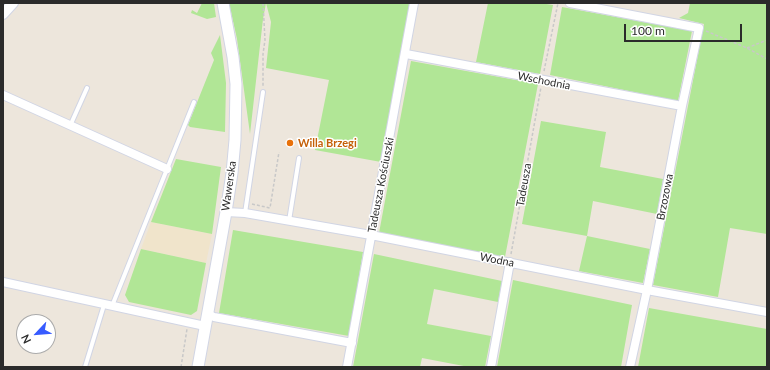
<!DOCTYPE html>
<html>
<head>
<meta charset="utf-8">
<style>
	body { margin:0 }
	#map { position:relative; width:770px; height:370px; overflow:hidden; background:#ede6dc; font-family:Lato,sans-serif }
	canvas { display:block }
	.frame { position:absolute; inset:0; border:4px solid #2b2b2b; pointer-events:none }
	.north { position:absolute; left:16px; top:314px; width:40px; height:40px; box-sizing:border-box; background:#fff; border:1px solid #aaa; border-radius:50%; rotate:244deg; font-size:11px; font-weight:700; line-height:16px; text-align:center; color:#2b2b2b }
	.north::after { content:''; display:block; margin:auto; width:14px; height:18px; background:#375bff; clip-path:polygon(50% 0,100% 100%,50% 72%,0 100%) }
	.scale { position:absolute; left:624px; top:24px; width:118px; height:18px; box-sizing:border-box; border:2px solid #2b2b2b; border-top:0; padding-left:5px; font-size:12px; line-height:14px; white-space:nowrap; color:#2b2b2b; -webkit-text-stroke:3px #fff; paint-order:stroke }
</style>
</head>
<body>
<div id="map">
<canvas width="770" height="370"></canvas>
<div class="frame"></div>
<div class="north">N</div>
<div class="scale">100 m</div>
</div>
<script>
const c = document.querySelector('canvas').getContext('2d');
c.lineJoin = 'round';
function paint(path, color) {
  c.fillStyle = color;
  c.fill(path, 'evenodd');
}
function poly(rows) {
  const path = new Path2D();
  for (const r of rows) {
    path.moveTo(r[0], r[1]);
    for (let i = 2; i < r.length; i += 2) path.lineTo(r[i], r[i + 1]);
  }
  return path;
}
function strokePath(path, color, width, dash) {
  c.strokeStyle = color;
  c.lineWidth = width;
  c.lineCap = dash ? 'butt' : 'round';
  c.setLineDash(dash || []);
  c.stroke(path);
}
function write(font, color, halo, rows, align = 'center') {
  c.font = font + ' Lato,sans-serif';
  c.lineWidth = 3;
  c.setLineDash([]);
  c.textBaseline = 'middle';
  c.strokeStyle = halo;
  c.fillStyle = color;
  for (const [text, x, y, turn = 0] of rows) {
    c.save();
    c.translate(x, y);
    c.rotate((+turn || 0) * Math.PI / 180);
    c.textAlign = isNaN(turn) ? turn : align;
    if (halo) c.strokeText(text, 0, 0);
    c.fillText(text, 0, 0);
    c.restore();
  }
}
paint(poly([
	[151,222,212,234,206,263,141,249]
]), '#f0e4cb');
paint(poly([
	[202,3,214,3,216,17,207,19,191,13,192,10,197,13],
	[229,3,266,3,263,19,250,134,237,39],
	[266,3,410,3,381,162,315,150,329,80,266,68,271,22],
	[488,3,540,3,553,5,540,74,476,62],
	[690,3,767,3,767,234,730,228,718,297,653,285,704,24,679,18,688,13],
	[562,7,692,31,678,101,550,75],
	[220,35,226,83,225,132,190,127,188,125,214,60,211,53],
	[411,61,538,84,505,257,379,233],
	[541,121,606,132,600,167,663,179,657,214,593,201,587,236,650,249,643,283,579,271,587,236,522,224],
	[176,159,221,167,212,234,151,222],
	[233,230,363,252,349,336,219,313],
	[141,249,206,263,197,311,191,315,129,302,125,295],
	[374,254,502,281,498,302,434,289,427,324,491,336,485,367,469,367,422,358,420,367,353,367],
	[513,280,632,305,621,367,497,367],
	[649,308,767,329,767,367,638,367]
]), '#b1e696');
const service = poly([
	[70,126,87,88],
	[245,213,263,92],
	[289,221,299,158],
	[112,306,194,102],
	[85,367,104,305]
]);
const minor = poly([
	[570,3,699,28,682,106,647,290,630,367],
	[406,54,682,106],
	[3,95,167,169],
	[226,212,245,213,371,235,647,290,767,312],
	[3,282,205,326],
	[208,314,214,317,352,343],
	[347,367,414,3],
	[491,367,510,262]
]);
const tertiary = poly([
	[3,14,13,3]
]);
const secondary = poly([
	[198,367,226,212,232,173,235,140,236,84,233,57,223,3]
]);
strokePath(service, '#d1d5e4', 6);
strokePath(minor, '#d1d5e4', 10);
strokePath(tertiary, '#d1d5e4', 12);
strokePath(secondary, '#d1d5e4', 13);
strokePath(poly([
	[263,3,265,40,263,54,263,87],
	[706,31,747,48,767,59],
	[747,48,767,40],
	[544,71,558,3],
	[252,204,270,208,279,152],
	[511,254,541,87],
	[181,367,187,329]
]), '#c8c8c8', 1.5, [3, 2]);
strokePath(service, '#fff', 4);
strokePath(minor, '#fff', 8);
strokePath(tertiary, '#fff', 10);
strokePath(secondary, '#fff', 11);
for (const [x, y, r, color] of [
	[290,143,4,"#e8710a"]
]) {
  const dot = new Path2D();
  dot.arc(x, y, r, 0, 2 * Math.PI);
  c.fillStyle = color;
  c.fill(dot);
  strokePath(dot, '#fff', 1.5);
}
write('11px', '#2b2b2b', '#fff', [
	["Wschodnia",544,81,11],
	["Tadeusza Kościuszki",381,185,-79],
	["Tadeusza",524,185,-80],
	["Wawerska",229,186,-82],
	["Brzozowa",665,197,-79],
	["Wodna",497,260,11]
]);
write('bold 11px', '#c56008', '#fff', [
	["Willa Brzegi",298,143]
], 'left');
</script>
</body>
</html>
